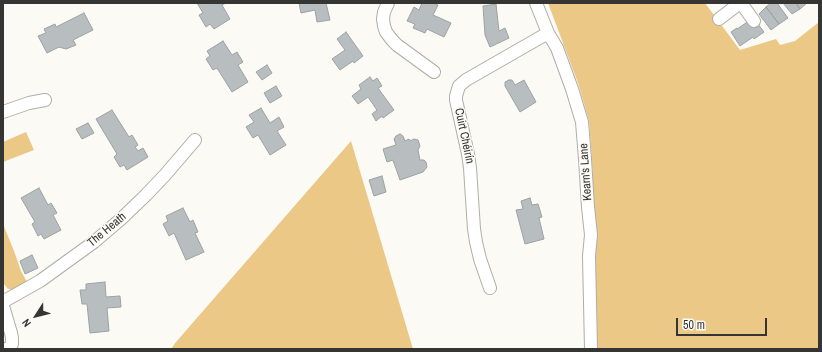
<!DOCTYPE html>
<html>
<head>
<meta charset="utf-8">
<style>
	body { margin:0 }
	#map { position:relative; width:822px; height:352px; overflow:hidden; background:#fcfaf5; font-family:"Archivo Narrow",sans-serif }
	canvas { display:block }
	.frame { position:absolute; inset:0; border:4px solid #353533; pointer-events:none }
	.north { position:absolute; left:16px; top:296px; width:40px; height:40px; -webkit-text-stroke:3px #fcfaf5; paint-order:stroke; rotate:234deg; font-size:11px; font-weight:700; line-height:16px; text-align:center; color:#353533 }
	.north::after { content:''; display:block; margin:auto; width:14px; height:18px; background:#353533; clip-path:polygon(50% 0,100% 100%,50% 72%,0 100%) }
	.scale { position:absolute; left:676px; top:318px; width:91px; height:18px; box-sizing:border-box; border:2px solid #353533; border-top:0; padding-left:5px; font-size:12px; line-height:14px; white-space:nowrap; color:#353533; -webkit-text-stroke:3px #fcfaf5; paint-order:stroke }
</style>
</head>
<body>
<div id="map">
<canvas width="822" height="352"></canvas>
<div class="frame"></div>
<div class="north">N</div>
<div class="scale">50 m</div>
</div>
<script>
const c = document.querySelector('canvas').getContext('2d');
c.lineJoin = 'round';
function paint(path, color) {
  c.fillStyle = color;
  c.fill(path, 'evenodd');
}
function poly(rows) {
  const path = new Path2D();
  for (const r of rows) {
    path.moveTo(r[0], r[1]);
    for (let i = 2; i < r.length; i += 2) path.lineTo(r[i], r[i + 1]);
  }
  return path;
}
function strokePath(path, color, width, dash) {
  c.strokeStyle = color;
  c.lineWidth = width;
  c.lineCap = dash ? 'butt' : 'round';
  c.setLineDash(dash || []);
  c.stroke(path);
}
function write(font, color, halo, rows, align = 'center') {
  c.font = font + ' "Archivo Narrow",sans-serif';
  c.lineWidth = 3;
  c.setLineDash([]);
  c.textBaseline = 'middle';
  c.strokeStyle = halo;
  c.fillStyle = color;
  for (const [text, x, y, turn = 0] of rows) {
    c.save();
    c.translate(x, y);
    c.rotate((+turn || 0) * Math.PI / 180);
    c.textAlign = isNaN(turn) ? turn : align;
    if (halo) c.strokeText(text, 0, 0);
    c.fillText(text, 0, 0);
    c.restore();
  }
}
paint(poly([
	[548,3,705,3,740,50,776,39,780,45,795,41,819,22,819,349,595,349,595,233,592,160,589,121,578,83],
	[26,132,34,150,3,162,3,142],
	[351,141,413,349,171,349,176,342],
	[3,224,14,251,21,271,27,282,21,286,12,290,8,289,3,283]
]), '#ebc885');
const building = poly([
	[197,3,226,3,222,5,230,19,214,29,210,24,206,27,199,15,203,13,197,3],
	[299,3,326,3,330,20,317,22,315,10,301,13,299,3],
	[422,3,433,3,438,5,433,15,451,23,444,37,427,29,425,33,413,28,415,24,407,21,414,7,419,10,422,3],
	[771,3,777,3,788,18,779,24,766,7,771,3],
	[783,3,796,3,800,9,792,14,783,3],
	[796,3,807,3,800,9,796,3],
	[496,4,499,31,505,28,509,38,490,47,485,35,483,6,496,4],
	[766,7,779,24,771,30,759,14,766,7],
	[84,13,93,30,73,40,76,45,66,49,59,47,47,53,38,36,46,33,44,29,55,24,56,27,84,13],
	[749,21,757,23,764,32,754,39,753,37,740,46,731,32,737,28,737,29,749,21],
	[346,32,363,56,354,63,353,61,340,70,332,59,345,50,337,39,346,32],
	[223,41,232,55,237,52,243,62,238,65,248,82,232,92,217,68,213,70,206,59,210,56,207,51,223,41],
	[267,65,272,73,262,80,256,72,267,65],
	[370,77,373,81,377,78,382,86,378,88,394,110,383,118,382,116,376,121,372,114,377,110,368,97,358,104,352,96,361,89,359,85,370,77],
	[509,80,512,80,515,85,524,80,536,102,520,112,505,86,505,82,509,80],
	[276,86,282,96,270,103,264,93,276,86],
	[261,108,270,123,279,117,284,127,277,131,286,145,270,155,258,135,253,138,246,127,254,122,249,115,261,108],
	[112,110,129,137,132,135,138,145,135,147,138,151,143,148,148,157,127,170,124,165,120,167,114,157,117,154,96,119,112,110],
	[88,123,94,133,82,139,76,129,88,123],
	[400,134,403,136,405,141,409,139,410,141,414,139,418,140,420,146,418,150,420,160,424,160,426,162,427,167,423,172,400,180,393,160,387,162,383,149,396,145,394,139,396,136,400,134],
	[382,176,386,192,374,196,369,180,382,176],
	[39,188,48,205,51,203,57,213,53,215,61,230,44,239,41,234,38,236,32,224,35,222,21,198,39,188],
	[530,198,532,205,538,204,542,217,539,218,544,239,525,244,516,210,523,209,521,201,530,198],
	[183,208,190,222,193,220,198,232,195,233,204,252,186,260,174,233,169,236,163,224,168,221,166,216,183,208],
	[32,255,38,268,25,274,20,261,32,255],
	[105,282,106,297,120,296,121,307,107,308,109,331,90,333,87,304,82,304,80,290,86,290,86,284,105,282]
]);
paint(building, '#b8bdbf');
strokePath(building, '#9ca1a3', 1);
const street = poly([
	[388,3,384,12,383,19,384,26,386,32,392,40,397,45,434,72],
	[536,3,548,33,557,48,572,89,582,122,585,159,588,207,591,235,589,256,591,349],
	[741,3,754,21],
	[719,19,740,3],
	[3,112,29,103,45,100],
	[490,288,480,259,476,242,474,229,470,168,468,154,456,100,456,96,459,86,466,80,548,33],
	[3,300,8,299,40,281,94,242,121,219,146,195,165,175,195,140],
	[3,306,11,333,12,338,12,344,10,347,6,349]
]);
strokePath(street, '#b0ada9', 14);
strokePath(street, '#fff', 12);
write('12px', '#353533', '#fcfaf5', [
	["Cuirt Chéirín",464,136,78],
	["Kearn's Lane",586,172,-94],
	["The Heath",107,230,-40]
]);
</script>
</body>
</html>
